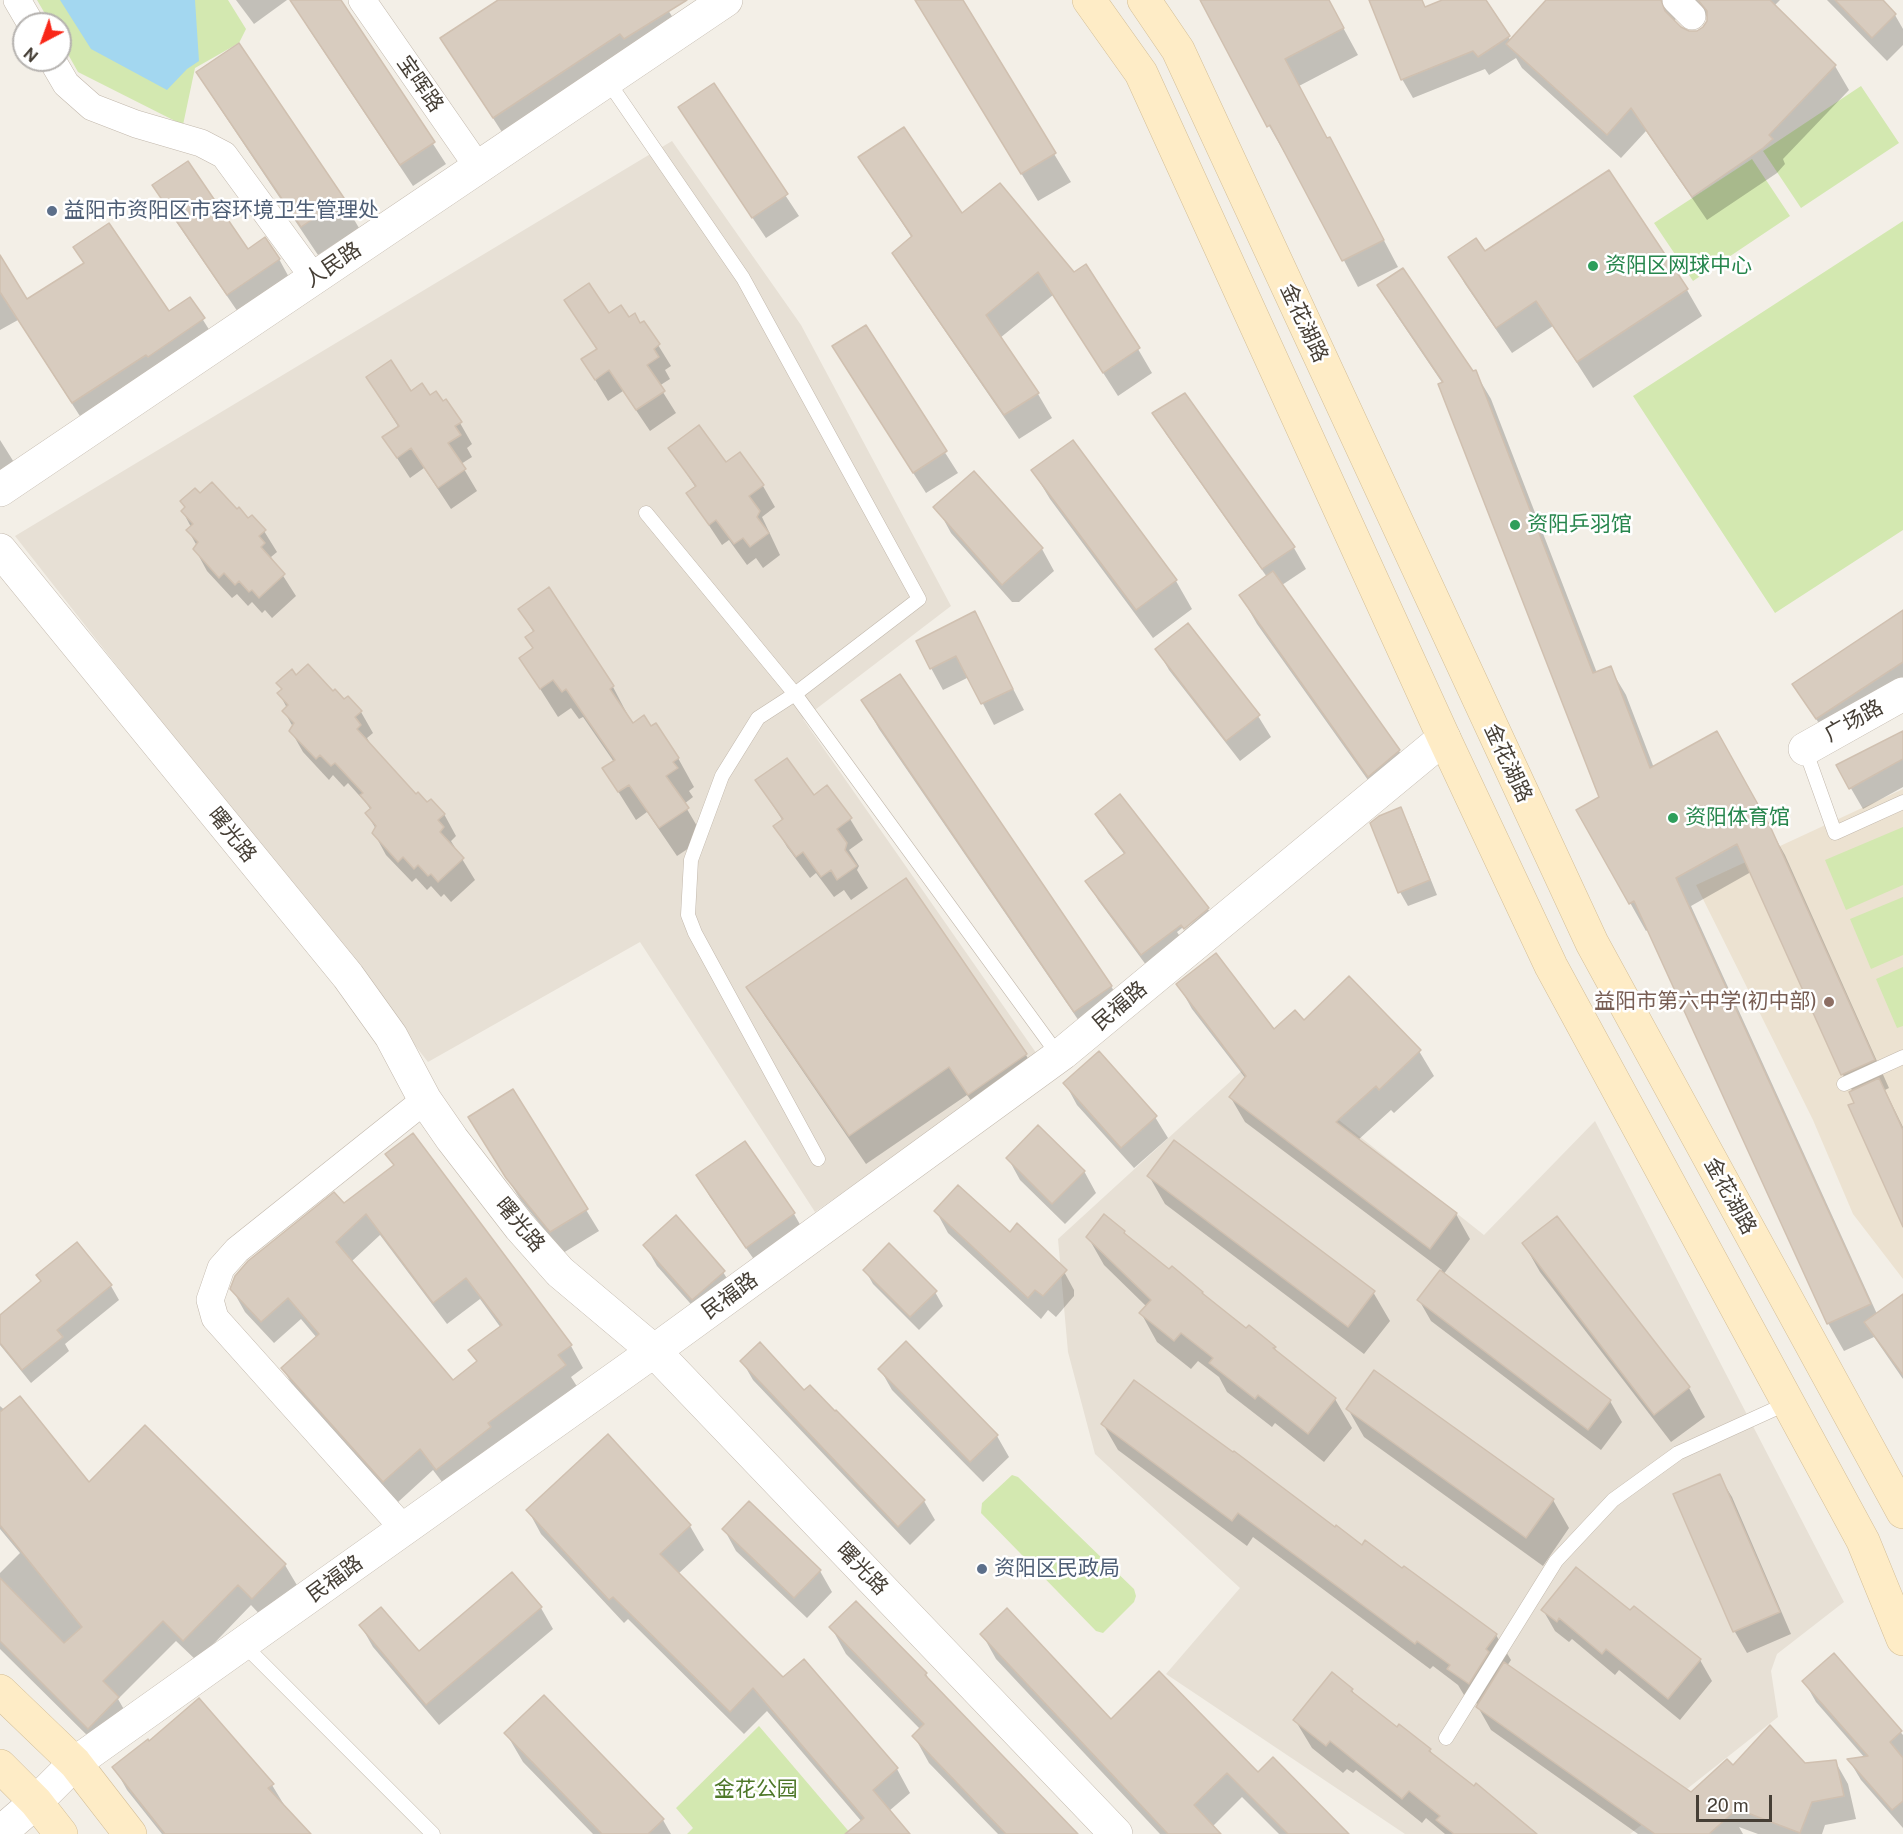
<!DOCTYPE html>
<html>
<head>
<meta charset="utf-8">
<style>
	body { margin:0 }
	#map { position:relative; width:1903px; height:1834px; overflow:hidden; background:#f3efe7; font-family:"Public Sans",sans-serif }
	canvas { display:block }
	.north { position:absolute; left:12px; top:12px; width:60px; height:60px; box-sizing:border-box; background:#fff; border:2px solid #b5b2af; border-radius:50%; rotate:221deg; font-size:16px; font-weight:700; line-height:24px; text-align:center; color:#463f36 }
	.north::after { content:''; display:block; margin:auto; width:21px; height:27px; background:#f92718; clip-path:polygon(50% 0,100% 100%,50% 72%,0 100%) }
	.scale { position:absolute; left:1696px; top:1795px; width:76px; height:27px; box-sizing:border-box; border:3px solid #463f36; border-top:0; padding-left:8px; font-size:18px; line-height:21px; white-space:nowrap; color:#463f36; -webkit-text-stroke:4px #fff; paint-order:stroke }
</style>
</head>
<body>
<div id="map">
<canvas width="1903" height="1834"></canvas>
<div class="north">N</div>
<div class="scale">20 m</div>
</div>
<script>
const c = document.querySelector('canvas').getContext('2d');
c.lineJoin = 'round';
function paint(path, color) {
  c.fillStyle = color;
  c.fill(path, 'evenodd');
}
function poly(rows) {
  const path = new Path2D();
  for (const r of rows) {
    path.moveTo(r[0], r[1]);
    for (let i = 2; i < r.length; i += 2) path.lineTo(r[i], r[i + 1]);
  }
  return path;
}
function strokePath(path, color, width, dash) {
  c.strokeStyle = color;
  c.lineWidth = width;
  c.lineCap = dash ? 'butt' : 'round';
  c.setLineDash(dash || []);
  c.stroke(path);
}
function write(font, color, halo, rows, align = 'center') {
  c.font = font + ' "Public Sans","Noto Sans SC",sans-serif';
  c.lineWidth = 5;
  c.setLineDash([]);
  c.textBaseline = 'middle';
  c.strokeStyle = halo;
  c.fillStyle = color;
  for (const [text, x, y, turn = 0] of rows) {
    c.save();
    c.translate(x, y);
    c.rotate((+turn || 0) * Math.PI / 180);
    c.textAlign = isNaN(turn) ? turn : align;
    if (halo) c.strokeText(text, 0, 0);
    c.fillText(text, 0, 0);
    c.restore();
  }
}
paint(poly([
	[672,141,801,325,951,606,803,719,1039,1057,815,1212,640,942,428,1062,15,536],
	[1258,1056,1484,1235,1595,1121,1844,1602,1777,1654,1771,1671,1778,1717,1630,1834,1405,1834,1166,1674,1240,1588,1095,1454,1068,1352,1058,1239]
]), '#e7e0d5');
paint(poly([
	[1903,789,1903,1279,1853,1214,1813,1120,1696,885]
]), '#ece2d1');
paint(poly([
	[37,0,228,0,246,29,239,43,195,68,183,125,78,72,60,40,60,24,51,24],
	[1861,86,1899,143,1801,208,1763,151],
	[1752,159,1790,216,1693,281,1654,223],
	[1903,221,1903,530,1775,613,1633,396],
	[1903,827,1903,885,1846,910,1825,860],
	[1903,897,1903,955,1871,969,1850,919],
	[1903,967,1903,1026,1897,1028,1876,979],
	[1012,1475,1018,1477,1134,1589,1136,1596,1134,1602,1103,1633,1096,1631,981,1513,982,1503],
	[759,1726,851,1834,687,1834,693,1828,676,1808]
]), '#d3e8b0');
paint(poly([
	[60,0,195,0,199,61,187,69,167,90,91,49]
]), '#a3d7f0');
paint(poly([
	[236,0,287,0,254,24],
	[306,0,340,0,446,164,413,186,308,28,296,6],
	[500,0,662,0,684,36,509,143,442,39],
	[916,0,961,0,1071,182,1038,201],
	[1202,0,1328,0,1358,55,1299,86,1327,140,1344,165,1398,267,1358,287,1286,151,1284,152,1269,126],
	[1383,0,1420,0,1425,9,1452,0,1484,0,1511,41,1553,0,1780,0,1774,6,1835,66,1849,90,1783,159,1785,164,1777,173,1707,220,1646,131,1621,158,1522,68,1516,58,1489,75,1485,69,1413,98,1402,79],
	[1679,13,1703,13,1709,19,1705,28,1696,33,1687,32,1674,22],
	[1827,0,1880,0,1895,15,1903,29,1903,45,1887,61],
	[239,45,342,199,359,228,318,255,215,101,198,72],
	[713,86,799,216,766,238,693,129],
	[860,158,962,215,1000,185,1138,349,1152,373,1118,396,1053,295,1000,338,1038,394,1052,418,1019,439,908,277,894,253,912,238],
	[154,186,247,251,279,259,291,281,240,315,166,207],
	[1485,253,1687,290,1702,316,1593,388,1553,326,1512,353,1465,284,1450,258],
	[0,257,27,301,168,313,190,299,218,344,87,427,18,320,0,330],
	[1379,285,1473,373,1475,372,1491,399,1597,673,1610,668,1626,695,1654,768,1716,733,1785,855,1889,1088,1885,1090,1903,1127,1903,1223,1853,1092,1843,1075,1751,872,1691,906,1877,1314,1903,1295,1903,1379,1874,1337,1844,1351,1828,1323,1649,929,1646,931,1578,810,1600,798,1443,384,1395,313],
	[566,300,609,315,628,319,658,345,671,366,665,370,670,379,659,386,676,413,650,431,623,391,608,401,583,360,597,350],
	[865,327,958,473,926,493,846,368],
	[368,378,410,393,430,397,460,423,472,444,467,448,472,457,461,464,477,491,451,509,424,468,410,478,384,438,399,428],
	[1185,395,1294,548,1306,569,1282,585,1399,751,1416,779,1385,804,1257,624,1241,596,1267,577,1166,434,1154,413],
	[0,440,22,475,0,491],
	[670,448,726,464,740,454,763,486,775,507,762,517,780,555,763,568,756,558,747,565,729,540,722,545,688,494,696,488],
	[1033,471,1176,581,1192,609,1153,638,1050,499],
	[974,473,1042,549,1054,571,1019,602,1012,602,951,533,939,511],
	[200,495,237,512,264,531,277,552,271,557,296,596,272,618,265,610,262,613,252,602,248,606,237,594,232,598,207,571,195,549,197,546,188,530,191,527,183,512],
	[549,589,613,687,633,725,651,728,678,758,694,787,689,791,693,797,684,804,704,838,677,856,647,812,636,820,604,769,614,762,583,717,579,719,571,708,558,717,521,659,534,649,534,633,520,609],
	[1903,612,1903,701,1834,747,1794,684],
	[974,613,1024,710,994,725,969,677,943,690,931,668],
	[1157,649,1258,716,1271,737,1240,761,1169,670],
	[296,677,333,693,361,712,373,733,367,738,372,747,416,796,444,814,456,836,451,841,475,880,451,902,444,894,441,897,431,886,427,890,416,878,412,882,386,855,374,833,376,829,367,814,371,810,366,803,348,783,344,787,333,775,329,780,303,752,291,731,293,727,284,711,287,708,279,693,282,690,278,683],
	[863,701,1111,986,1128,1015,1092,1040,879,729],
	[1903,732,1903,787,1863,809,1838,766],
	[757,781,813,797,850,819,863,840,849,850,859,866,857,870,868,888,851,900,844,890,834,897,816,873,810,878,787,847,775,826,783,821],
	[1400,809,1408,823,1437,895,1408,906,1400,892],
	[1097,814,1207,908,1177,932,1179,935,1208,909,1219,928,1152,973,1098,900,1087,881,1125,855,1108,833],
	[905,880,1026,1055,1042,1084,986,1122,967,1095,866,1164,765,1016,748,988],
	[1178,984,1274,1031,1304,1022,1419,1051,1434,1076,1394,1113,1391,1110,1358,1140,1456,1214,1470,1239,1443,1275,1610,1401,1622,1422,1601,1450,1431,1321,1419,1300,1442,1270,1245,1122,1231,1098,1246,1079,1192,1009],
	[1065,1083,1155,1117,1168,1138,1134,1168,1077,1105],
	[513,1091,599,1231,563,1253,520,1199,482,1138],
	[744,1143,794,1214,806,1235,760,1268,710,1197,698,1176],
	[387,1154,571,1346,583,1368,571,1377,578,1388,449,1491,433,1470,397,1503,296,1391,283,1369,317,1338,301,1319,274,1343,245,1312,232,1289,395,1167],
	[380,1235,447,1324,480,1299,501,1328,470,1350,478,1363,453,1382,351,1262],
	[1008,1158,1084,1171,1096,1193,1065,1224,1020,1180],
	[1149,1176,1373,1292,1390,1321,1364,1354,1165,1204],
	[936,1211,1010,1235,1062,1268,1074,1290,1074,1296,1056,1317,1048,1310,1041,1319,948,1233],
	[1124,1232,1128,1239,1169,1271,1202,1293,1206,1298,1246,1330,1249,1327,1275,1348,1278,1354,1335,1399,1352,1428,1324,1462,1275,1423,1272,1427,1227,1392,1219,1377,1198,1361,1191,1369,1157,1342,1141,1313,1147,1307,1104,1265,1088,1237],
	[76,1244,111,1286,119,1300,65,1344,69,1351,31,1383,0,1345,0,1317,42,1282],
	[1524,1244,1689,1388,1705,1417,1671,1442,1540,1272],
	[645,1245,723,1272,736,1293,705,1320,657,1266],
	[865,1270,935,1292,943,1306,919,1330,873,1284],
	[742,1361,804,1392,836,1412,924,1501,935,1520,910,1545,753,1380],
	[880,1369,997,1436,1009,1457,983,1482,892,1390],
	[0,1406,89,1484,145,1427,285,1565,298,1587,265,1620,251,1605,197,1661,176,1641,118,1699,130,1720,101,1749,0,1649,0,1573,20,1553,0,1529],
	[1348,1409,1553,1500,1569,1528,1543,1566,1364,1437],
	[1103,1424,1362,1547,1496,1635,1511,1660,1507,1666,1691,1793,1733,1767,1804,1765,1835,1761,1848,1784,1856,1819,1825,1825,1822,1834,1758,1834,1739,1827,1743,1834,1638,1834,1491,1730,1478,1707,1479,1705,1464,1695,1458,1685,1433,1666,1430,1669,1253,1537,1247,1546,1118,1450],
	[608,1437,690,1526,704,1550,678,1574,783,1679,804,1661,897,1769,910,1793,889,1811,908,1834,864,1834,862,1822,767,1711,744,1734,628,1619,624,1623,541,1534,528,1510],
	[1719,1476,1732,1497,1791,1634,1747,1653,1735,1632,1675,1495],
	[724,1529,820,1571,832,1592,807,1618,736,1551],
	[512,1574,541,1608,553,1629,439,1725,373,1647,361,1626,419,1653],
	[856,1603,926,1674,932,1684,1076,1834,998,1834,929,1763,914,1736,921,1730,846,1654,831,1627],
	[1543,1610,1631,1613,1700,1660,1712,1681,1680,1720,1619,1670,1615,1675,1572,1639,1569,1642,1555,1631],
	[982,1634,1111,1721,1257,1774,1347,1834,1279,1834,1242,1797,1212,1827,1219,1834,1160,1834,996,1659],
	[1834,1655,1903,1735,1903,1828,1861,1780,1849,1760,1865,1758,1816,1702,1804,1681],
	[1352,1690,1356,1697,1397,1729,1430,1750,1433,1756,1524,1834,1445,1834,1426,1818,1422,1823,1356,1770,1353,1773,1347,1769,1343,1773,1312,1748,1295,1720],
	[506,1733,663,1820,671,1834,593,1834,523,1762],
	[114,1767,272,1785,286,1808,309,1834,162,1834,127,1790]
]), '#0003');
const building = poly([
	[290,0,341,0,435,142,400,165,290,0],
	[498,0,687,0,624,39,620,34,493,118,440,38,498,0],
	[915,0,963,0,1056,153,1021,174,915,0],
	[1200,0,1329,0,1344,28,1285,59,1327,138,1330,137,1384,240,1342,261,1270,125,1267,127,1200,0],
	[1369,0,1422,0,1425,7,1442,0,1486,0,1510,36,1478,57,1473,51,1401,80,1369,0],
	[1546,0,1661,0,1665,11,1681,27,1689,31,1697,31,1703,27,1707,21,1707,11,1698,0,1770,0,1836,65,1769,135,1773,139,1763,148,1692,197,1631,108,1607,135,1506,44,1546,0],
	[1835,0,1883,0,1896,14,1872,38,1835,0],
	[239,43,344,198,301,227,196,72,239,43],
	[714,83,788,194,752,218,678,107,714,83],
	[904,127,962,213,1000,183,1074,272,1086,264,1140,348,1103,373,1038,272,986,315,1039,393,1004,415,892,253,912,236,858,157,904,127],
	[188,161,248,249,265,237,280,259,227,295,152,185,188,161],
	[1609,170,1688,289,1577,362,1536,301,1496,328,1448,257,1476,238,1485,251,1609,170],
	[109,223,169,311,190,297,205,318,148,357,146,355,72,403,0,292,0,255,27,299,84,263,73,247,109,223],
	[1403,268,1473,371,1476,370,1593,673,1611,666,1650,768,1717,731,1770,826,1875,1060,1841,1075,1737,844,1676,878,1871,1304,1827,1324,1634,901,1629,904,1576,810,1599,797,1438,384,1443,382,1377,285,1403,268],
	[589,283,609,313,621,305,629,317,635,313,640,323,644,321,660,344,654,349,659,357,647,365,665,391,636,410,609,370,595,380,581,359,597,349,564,300,589,283],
	[866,325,947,451,913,473,832,346,866,325],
	[391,360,411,391,422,383,430,395,436,391,443,401,446,399,462,422,455,426,461,435,448,443,466,469,438,488,411,448,397,458,382,437,399,426,366,377,391,360],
	[1185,393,1295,547,1262,569,1152,413,1185,393],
	[699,425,726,462,740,452,764,485,749,496,760,511,757,517,769,533,750,547,743,538,734,544,716,520,709,525,686,493,696,486,668,448,699,425],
	[1073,440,1177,580,1136,610,1031,470,1073,440],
	[974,471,1043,548,1002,585,933,507,974,471],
	[212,482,237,509,239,507,248,518,252,515,266,530,259,536,265,543,261,547,285,574,259,598,252,590,249,592,239,581,235,585,224,573,219,578,193,549,198,542,186,530,193,524,181,511,185,507,180,501,195,488,200,493,212,482],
	[1273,571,1400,750,1368,777,1239,595,1273,571],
	[549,587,614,686,610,689,633,723,644,715,651,726,656,723,679,758,673,762,678,768,666,776,689,808,659,828,629,785,618,792,602,768,615,760,566,689,562,692,553,680,540,689,519,658,533,648,525,637,534,631,518,609,549,587],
	[1903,610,1903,662,1816,719,1792,684,1903,610],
	[975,611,1013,689,981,704,956,656,930,669,916,641,975,611],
	[1188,623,1260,715,1226,741,1155,649,1188,623],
	[308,664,333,691,335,689,344,699,348,696,362,711,355,717,361,725,357,729,416,794,418,792,427,802,431,799,445,814,438,820,444,827,440,832,464,858,438,882,431,874,428,876,418,865,414,869,403,857,398,862,372,833,376,826,365,813,371,808,360,795,363,793,335,763,331,766,320,755,316,759,289,731,294,723,282,711,288,705,277,693,282,689,276,683,292,669,296,675,308,664],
	[900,674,1112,986,1074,1012,861,700,900,674],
	[1903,731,1903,759,1849,789,1836,765,1903,731],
	[787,758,814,795,827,785,852,818,837,829,847,843,845,850,857,866,837,880,831,870,821,877,803,852,796,857,773,826,783,819,755,780,787,758],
	[1120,794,1209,908,1184,929,1181,925,1141,955,1085,881,1125,853,1095,814,1120,794],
	[1401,807,1430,880,1398,893,1370,823,1379,816,1401,807],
	[906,878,1027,1054,968,1095,949,1067,849,1136,746,987,906,878],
	[1216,953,1274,1029,1295,1010,1304,1020,1349,976,1421,1050,1379,1090,1376,1086,1336,1122,1457,1213,1430,1249,1229,1097,1246,1076,1176,984,1216,953],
	[1099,1051,1157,1116,1121,1148,1063,1083,1099,1051],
	[1879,1078,1903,1130,1903,1227,1848,1105,1854,1103,1849,1092,1879,1078],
	[513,1089,588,1209,550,1232,506,1178,468,1117,513,1089],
	[1038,1125,1085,1171,1052,1204,1006,1158,1038,1125],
	[413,1133,572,1345,558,1355,566,1365,488,1423,491,1427,436,1470,420,1449,383,1482,281,1368,319,1334,288,1298,261,1322,230,1289,235,1276,248,1261,334,1192,344,1203,394,1165,385,1154,413,1133],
	[366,1214,433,1303,466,1278,502,1325,468,1350,477,1361,453,1380,336,1242,366,1214],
	[1174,1140,1375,1291,1348,1327,1147,1176,1174,1140],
	[745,1141,795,1213,746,1248,696,1175,745,1141],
	[958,1185,1010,1232,1017,1223,1067,1270,1043,1296,1035,1290,1028,1298,934,1211,958,1185],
	[1104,1214,1125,1231,1124,1233,1169,1269,1172,1266,1203,1292,1202,1293,1246,1328,1249,1325,1276,1347,1273,1348,1336,1398,1308,1434,1258,1395,1255,1399,1209,1363,1213,1358,1181,1333,1174,1341,1139,1313,1151,1300,1086,1237,1104,1214],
	[676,1215,725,1271,692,1300,643,1245,676,1215],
	[1557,1216,1690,1387,1654,1415,1522,1243,1557,1216],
	[77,1242,112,1285,57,1330,63,1337,22,1370,0,1343,0,1315,41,1281,36,1275,77,1242],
	[889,1243,937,1291,910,1317,863,1270,889,1243],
	[1440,1270,1611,1400,1588,1430,1417,1300,1440,1270],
	[1903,1294,1903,1375,1864,1322,1903,1294],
	[906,1341,998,1435,970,1462,878,1369,906,1341],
	[760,1342,804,1390,810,1385,835,1411,836,1410,925,1500,898,1527,740,1361,760,1342],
	[1374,1370,1554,1499,1526,1538,1346,1409,1374,1370],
	[1134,1380,1233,1452,1234,1451,1335,1527,1336,1525,1362,1545,1365,1540,1402,1568,1404,1566,1497,1634,1486,1649,1489,1652,1469,1684,1447,1669,1450,1665,1417,1641,1415,1644,1238,1513,1232,1521,1101,1424,1134,1380],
	[20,1396,89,1482,145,1425,286,1564,252,1599,238,1585,183,1641,163,1621,103,1681,119,1697,88,1729,0,1641,0,1578,64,1643,82,1627,0,1525,0,1412,20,1396],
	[608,1434,691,1525,660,1554,783,1677,804,1659,898,1768,873,1790,910,1834,845,1834,864,1818,753,1688,730,1712,613,1597,609,1600,526,1510,608,1434],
	[1720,1474,1780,1612,1733,1632,1673,1494,1720,1474],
	[749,1501,821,1570,794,1598,722,1529,749,1501],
	[1576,1567,1630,1610,1634,1606,1701,1659,1668,1699,1606,1649,1602,1654,1559,1618,1557,1622,1541,1610,1576,1567],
	[512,1572,542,1607,426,1705,359,1625,381,1607,419,1651,512,1572],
	[856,1601,927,1673,925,1675,1078,1834,1006,1834,912,1736,924,1724,829,1627,856,1601],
	[1007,1608,1111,1719,1159,1671,1258,1772,1273,1757,1349,1834,1288,1834,1227,1773,1194,1805,1221,1834,1168,1834,980,1634,1007,1608],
	[1834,1653,1902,1731,1890,1742,1903,1758,1903,1801,1892,1810,1847,1759,1868,1756,1802,1681,1834,1653],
	[1504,1662,1691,1792,1727,1759,1733,1765,1770,1725,1805,1763,1836,1760,1844,1796,1812,1802,1800,1833,1737,1809,1709,1834,1655,1834,1476,1707,1504,1662],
	[1332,1672,1353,1689,1351,1691,1397,1727,1399,1724,1431,1749,1429,1751,1474,1786,1476,1783,1537,1834,1454,1834,1436,1820,1440,1816,1409,1791,1402,1799,1330,1741,1326,1746,1293,1720,1332,1672],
	[544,1695,664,1819,648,1834,602,1834,504,1733,544,1695],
	[199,1698,274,1784,268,1788,311,1834,165,1834,112,1767,148,1739,149,1741,199,1698]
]);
paint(building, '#d8ccbf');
strokePath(building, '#d0c0b0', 1.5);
const service = poly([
	[607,80,743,278,919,599,795,694,758,718,722,776,691,860,688,915,695,933,818,1159],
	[646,513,795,694,1059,1056],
	[1805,749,1835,833,1903,802],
	[1844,1084,1903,1057],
	[243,1644,433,1834],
	[1446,1738,1556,1561,1613,1500,1678,1453,1788,1403]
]);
const minor = poly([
	[17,0,31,24],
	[362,0,478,167],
	[1676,0,1692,16],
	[52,60,66,84,92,107,136,124,201,143,224,155,314,278],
	[404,1529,215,1318,210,1300,221,1268,237,1250,425,1100]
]);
const tertiary = poly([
	[0,490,726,0],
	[0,550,348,976,391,1036,425,1100,452,1139,520,1227,560,1272,654,1351,1116,1834],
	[1805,749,1903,694],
	[0,1833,36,1802,75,1763,654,1351,1063,1053,1444,738]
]);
const secondary = poly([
	[1089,0,1141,73,1444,738,1551,966,1863,1541,1903,1639],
	[1144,0,1178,50,1592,943,1903,1512],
	[0,1691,75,1763,130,1834],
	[0,1766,36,1802,61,1834]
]);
strokePath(service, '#c2b8ac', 15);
strokePath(minor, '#c2b8ac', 28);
strokePath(tertiary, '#c2b8ac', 34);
strokePath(secondary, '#d3be97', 34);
strokePath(service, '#fff', 14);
strokePath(minor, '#fff', 27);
strokePath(tertiary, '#fff', 33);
strokePath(secondary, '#feecc6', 33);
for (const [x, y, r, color] of [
	[52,211,6,"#5c6f8a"],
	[1593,266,6,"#2e9e5b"],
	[1515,525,6,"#2e9e5b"],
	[1673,818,6,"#2e9e5b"],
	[1829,1002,6,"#8d6e63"],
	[982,1569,6,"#5c6f8a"]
]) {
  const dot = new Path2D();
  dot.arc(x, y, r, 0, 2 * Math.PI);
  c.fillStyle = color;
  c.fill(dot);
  strokePath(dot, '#fff', 2);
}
write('21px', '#463f36', '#fff', [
	["宝晖路",420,84,55],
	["人民路",333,265,-34],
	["金花湖路",1304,323,65],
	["广场路",1854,721,-29],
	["金花湖路",1508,763,65],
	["曙光路",232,835,51],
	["民福路",1120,1006,-40],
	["金花湖路",1730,1196,61],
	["曙光路",520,1225,50],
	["民福路",730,1296,-36],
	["曙光路",862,1569,46],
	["民福路",335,1579,-36]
]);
write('21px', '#4e5e75', '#fff', [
	["益阳市资阳区市容环境卫生管理处",64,211],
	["资阳区民政局",994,1569]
], 'left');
write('21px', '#27864d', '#fff', [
	["资阳区网球中心",1605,266],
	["资阳乒羽馆",1527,525],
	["资阳体育馆",1685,818]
], 'left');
write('21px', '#785e54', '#fff', [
	["益阳市第六中学(初中部)",1817,1002]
], 'right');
write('21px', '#4e7829', '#fff', [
	["金花公园",756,1790]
]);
</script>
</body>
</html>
